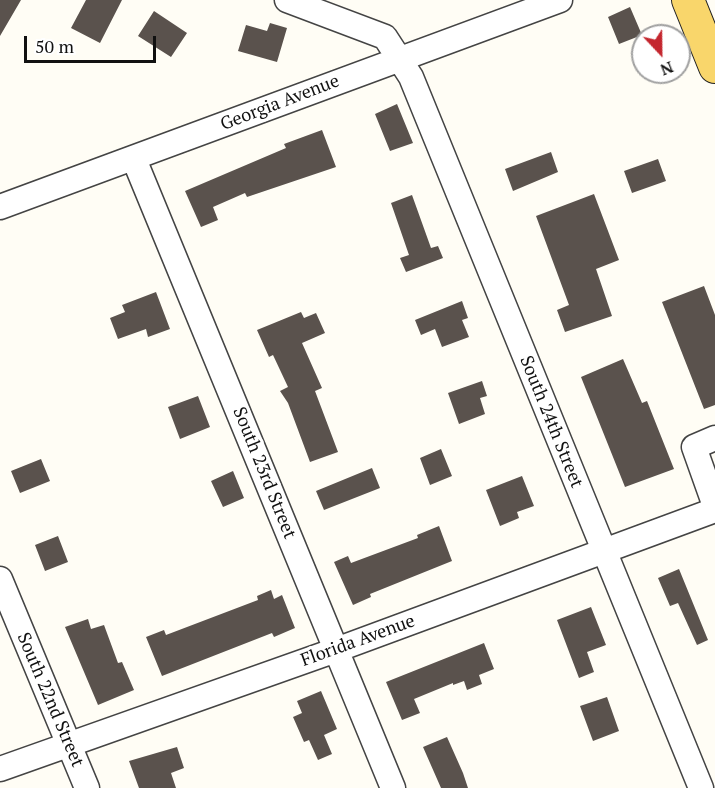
<!DOCTYPE html>
<html>
<head>
<meta charset="utf-8">
<style>
	body { margin:0 }
	#map { position:relative; width:715px; height:788px; overflow:hidden; background:#fffdf5; font-family:"PT Serif",serif }
	canvas { display:block }
	.north { position:absolute; left:631px; top:24px; width:60px; height:60px; box-sizing:border-box; background:#fff; border:2px solid #a0a0a0; border-radius:50%; rotate:158deg; font-size:16px; font-weight:700; line-height:24px; text-align:center; color:#111 }
	.north::after { content:''; display:block; margin:auto; width:21px; height:27px; background:#c4262e; clip-path:polygon(50% 0,100% 100%,50% 72%,0 100%) }
	.scale { position:absolute; left:24px; top:36px; width:132px; height:27px; box-sizing:border-box; border:3px solid #111; border-top:0; padding-left:8px; font-size:18px; line-height:21px; white-space:nowrap; color:#111; -webkit-text-stroke:4px #fff; paint-order:stroke }
</style>
</head>
<body>
<div id="map">
<canvas width="715" height="788"></canvas>
<div class="north">N</div>
<div class="scale">50 m</div>
</div>
<script>
const c = document.querySelector('canvas').getContext('2d');
c.lineJoin = 'round';
function paint(path, color) {
  c.fillStyle = color;
  c.fill(path, 'evenodd');
}
function poly(rows) {
  const path = new Path2D();
  for (const r of rows) {
    path.moveTo(r[0], r[1]);
    for (let i = 2; i < r.length; i += 2) path.lineTo(r[i], r[i + 1]);
  }
  return path;
}
function strokePath(path, color, width, dash) {
  c.strokeStyle = color;
  c.lineWidth = width;
  c.lineCap = dash ? 'butt' : 'round';
  c.setLineDash(dash || []);
  c.stroke(path);
}
function write(font, color, halo, rows, align = 'center') {
  c.font = font + ' "PT Serif",serif';
  c.lineWidth = 6;
  c.setLineDash([]);
  c.textBaseline = 'middle';
  c.strokeStyle = halo;
  c.fillStyle = color;
  for (const [text, x, y, turn = 0] of rows) {
    c.save();
    c.translate(x, y);
    c.rotate((+turn || 0) * Math.PI / 180);
    c.textAlign = isNaN(turn) ? turn : align;
    if (halo) c.strokeText(text, 0, 0);
    c.fillText(text, 0, 0);
    c.restore();
  }
}
paint(poly([
	[0,0,21,0,0,36],
	[86,0,122,0,100,43,71,28],
	[630,7,642,35,619,44,608,17],
	[154,11,187,33,171,57,138,36],
	[270,23,287,28,277,62,238,51,246,25,267,31],
	[397,104,413,143,390,151,375,114],
	[322,130,336,167,247,197,245,193,213,207,218,220,201,227,185,191,286,148,284,144],
	[551,152,558,172,513,191,505,169],
	[658,159,666,181,632,193,624,171],
	[594,194,619,260,596,269,612,316,565,332,557,310,569,305,536,216],
	[412,195,431,248,438,246,443,258,406,272,400,258,409,255,391,203],
	[704,286,715,315,715,405,704,409,662,302],
	[156,292,170,329,148,337,146,329,118,339,110,318,125,312,122,305],
	[462,301,468,318,462,320,469,337,442,347,435,329,421,335,415,320],
	[301,312,304,318,316,313,325,333,302,343,322,388,315,391,338,452,310,462,288,403,280,391,288,387,273,355,269,357,257,330],
	[623,359,642,403,647,401,674,469,625,487,581,377],
	[482,381,487,396,480,398,485,414,459,424,448,393],
	[198,396,210,427,180,439,168,407],
	[441,449,452,476,430,485,420,458],
	[41,459,50,481,20,493,11,471],
	[372,468,380,488,324,510,316,491],
	[233,471,244,498,223,507,211,481],
	[522,476,534,506,517,512,519,518,500,526,486,490],
	[439,526,452,561,370,594,371,597,353,605,334,562,348,556,351,563,418,538,417,535],
	[58,536,68,562,45,571,35,545],
	[679,569,708,640,697,645,678,603,670,606,658,578],
	[271,590,274,599,282,595,295,628,274,637,272,633,162,676,146,637,164,630,166,635,258,600,257,596],
	[591,607,606,645,587,652,594,672,579,678,557,620],
	[88,619,91,629,104,625,118,663,122,662,134,690,98,705,65,627],
	[484,643,494,669,479,675,482,684,467,690,464,681,453,685,453,683,414,699,420,713,402,720,386,682],
	[321,691,337,729,324,735,332,754,318,760,309,740,304,742,293,717,302,713,297,701],
	[607,697,619,731,593,741,580,706],
	[447,737,463,773,468,788,441,788,423,747],
	[177,747,184,768,171,773,176,788,139,788,129,761]
]), '#5a524d');
const minor = poly([
	[287,0,385,37,411,77,701,788],
	[134,159,393,788],
	[0,207,560,0],
	[715,438,694,447,715,506],
	[0,579,87,788],
	[0,769,336,650,715,510]
]);
const major = poly([
	[688,0,715,67]
]);
strokePath(minor, '#444', 27);
strokePath(major, '#222', 34);
strokePath(minor, '#fff', 24);
strokePath(major, '#f9d66b', 32);
write('18px', '#111', '#fff', [
	["Georgia Avenue",280,103,-21],
	["South 24th Street",551,422,68],
	["South 23rd Street",264,473,68],
	["Florida Avenue",358,641,-20],
	["South 22nd Street",50,700,67]
]);
</script>
</body>
</html>
